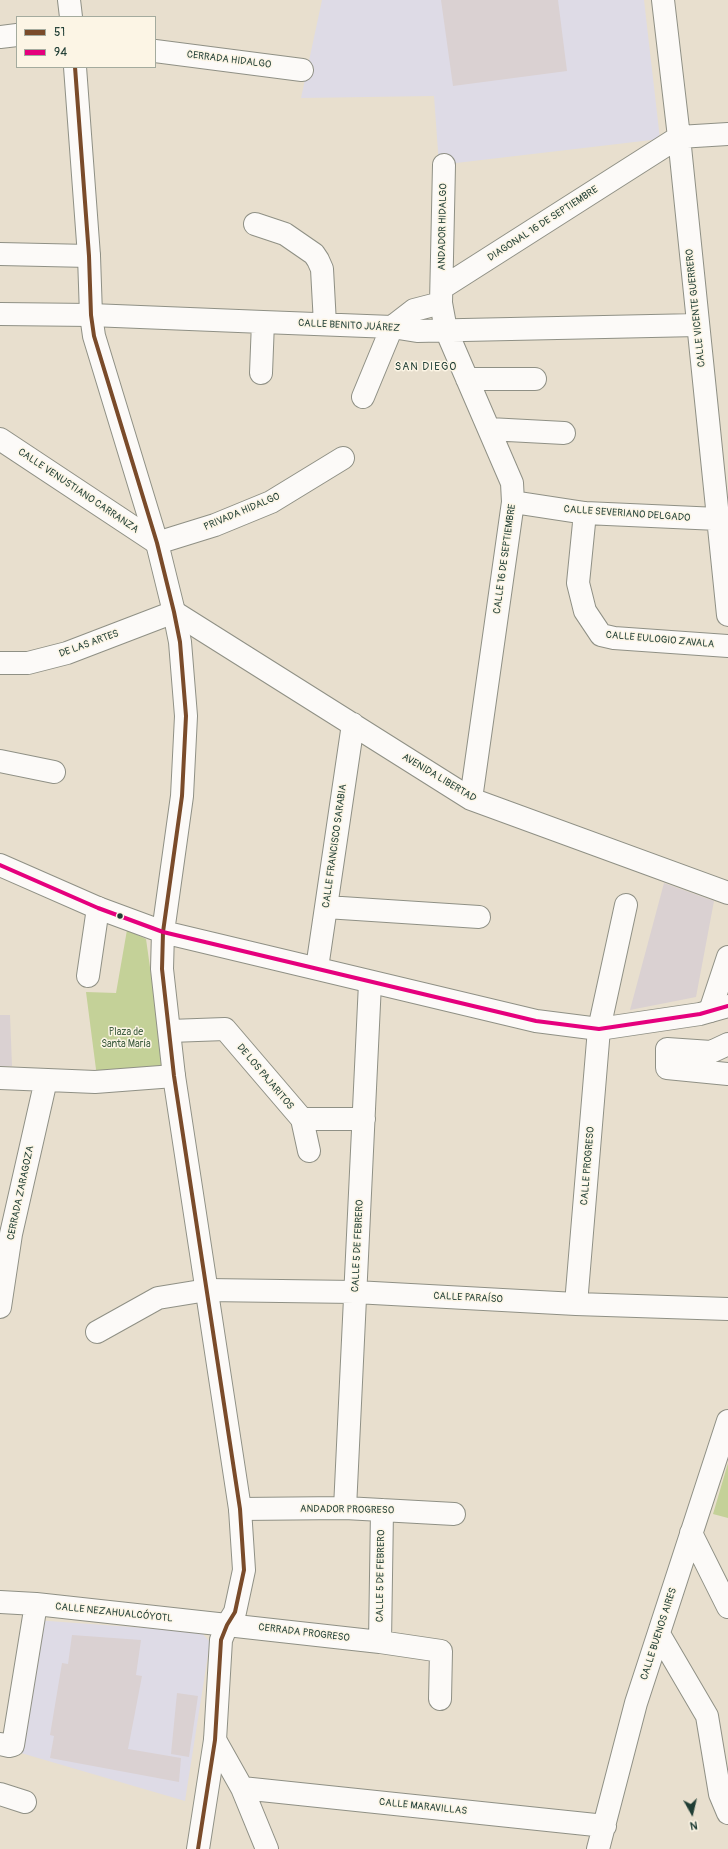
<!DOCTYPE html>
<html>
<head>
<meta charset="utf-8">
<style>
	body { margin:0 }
	#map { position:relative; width:728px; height:1849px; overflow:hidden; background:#e8dfce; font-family:Pangolin,sans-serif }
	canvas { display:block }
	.legend { position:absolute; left:16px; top:16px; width:140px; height:52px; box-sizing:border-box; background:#fcf5e5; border:1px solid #a4ab9e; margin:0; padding:5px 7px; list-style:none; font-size:12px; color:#1f3d34 }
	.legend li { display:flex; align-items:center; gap:8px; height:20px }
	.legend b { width:20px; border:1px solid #a4ab9e }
	.north { position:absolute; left:672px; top:1793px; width:40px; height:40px; -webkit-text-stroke:3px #fcf5e5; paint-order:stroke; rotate:172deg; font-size:11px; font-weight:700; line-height:16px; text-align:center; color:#1f3d34 }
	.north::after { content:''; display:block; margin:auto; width:14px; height:18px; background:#1f3d34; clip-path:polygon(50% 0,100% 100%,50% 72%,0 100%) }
</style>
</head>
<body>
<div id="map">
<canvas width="728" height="1849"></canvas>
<ul class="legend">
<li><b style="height:5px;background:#7a4b2a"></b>51</li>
<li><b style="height:5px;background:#e5007d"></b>94</li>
</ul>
<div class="north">N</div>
</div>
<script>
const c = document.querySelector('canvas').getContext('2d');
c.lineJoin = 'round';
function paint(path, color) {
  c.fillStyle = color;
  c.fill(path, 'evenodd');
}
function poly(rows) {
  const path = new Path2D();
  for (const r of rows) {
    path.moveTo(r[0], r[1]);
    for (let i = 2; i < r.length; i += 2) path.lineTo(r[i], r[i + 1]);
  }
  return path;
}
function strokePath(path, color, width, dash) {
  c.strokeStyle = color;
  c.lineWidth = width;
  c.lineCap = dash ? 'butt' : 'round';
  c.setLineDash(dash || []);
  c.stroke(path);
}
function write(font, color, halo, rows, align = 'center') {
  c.font = font + ' Pangolin,sans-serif';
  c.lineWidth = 3;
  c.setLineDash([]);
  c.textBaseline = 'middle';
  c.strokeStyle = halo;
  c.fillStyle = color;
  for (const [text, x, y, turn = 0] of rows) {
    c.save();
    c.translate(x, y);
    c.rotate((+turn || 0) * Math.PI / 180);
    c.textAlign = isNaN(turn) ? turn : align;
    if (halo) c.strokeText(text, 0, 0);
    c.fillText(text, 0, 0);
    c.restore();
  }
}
paint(poly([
	[322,0,644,0,660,139,439,165,434,96,301,98],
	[35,1620,201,1632,210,1642,185,1801,21,1753]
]), '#dedbe6');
paint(poly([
	[127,930,146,939,165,1073,97,1077,86,992,116,993],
	[728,1463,728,1518,713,1514]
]), '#c4d198');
paint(poly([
	[441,0,558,0,567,71,453,86],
	[664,883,714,901,696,997,630,1010],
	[0,1015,10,1015,12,1066,0,1066],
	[72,1635,141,1640,136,1675,142,1676,128,1749,181,1758,179,1782,50,1758,54,1736,50,1735,62,1663,68,1664],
	[177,1693,198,1696,189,1757,171,1754]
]), '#dad1d2');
const minor = poly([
	[663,0,679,137,728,615],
	[0,37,17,35],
	[155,51,302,70],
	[444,165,441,303,446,330,512,483,513,502,471,799],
	[255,224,285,234,314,254,318,260,322,269,325,324],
	[0,254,89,256],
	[442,288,679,137,728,134],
	[0,314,91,315,263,322,392,327,417,331,698,325],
	[261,373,263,322],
	[467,379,535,379],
	[363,397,392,327,414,310,441,303],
	[489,429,564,433],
	[0,439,157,543,215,525,271,502,343,458],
	[513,502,585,513,718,519],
	[585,513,578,583,585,611,601,635,614,638,728,646],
	[0,663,28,663,67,653,174,612,471,799,728,893],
	[0,761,54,772],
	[326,907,479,917],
	[317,968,353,724],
	[88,976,98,908],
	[710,1011,728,957],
	[170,1031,225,1029,302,1119,364,1119],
	[728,1044,711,1052,667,1049,667,1068,728,1074],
	[0,1078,95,1082,174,1076],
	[302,1119,309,1151],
	[576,1304,599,1029,626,905],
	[0,1307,11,1234,46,1080],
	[97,1332,158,1298,207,1290,355,1292,576,1304,728,1309],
	[345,1508,370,983],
	[240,1509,345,1508,454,1514],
	[691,1533,728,1607],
	[0,1602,36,1604,227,1625,380,1642,441,1651,440,1699],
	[659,1634,707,1716,720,1794,728,1813],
	[380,1642,382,1510],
	[215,1740,242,1788,267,1849],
	[0,1744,9,1746,13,1745,36,1604],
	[242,1788,605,1826],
	[0,1794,25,1802],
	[598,1849,636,1703,728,1421]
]);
const major = poly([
	[69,0,71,17],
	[75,67,89,256,91,315,94,336,157,543,174,612,180,642,186,716,182,796,163,932,162,969,174,1076,240,1509,244,1570,235,1612,227,1625,221,1640,215,1740,198,1849],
	[0,865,98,908,163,932,536,1021,599,1029,700,1014,728,1006]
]);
strokePath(minor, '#8f9085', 24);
strokePath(major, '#8f9085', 24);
strokePath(minor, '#fcfaf8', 22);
strokePath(major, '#fcfaf8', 22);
strokePath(poly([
	[75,67,89,256,91,315,94,336,157,543,174,612,180,642,186,716,182,796,163,932,162,969,174,1076,240,1509,244,1570,235,1612,227,1625,221,1640,215,1740,198,1849]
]), '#7a4b2a', 4);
strokePath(poly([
	[0,865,98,908,163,932,536,1021,599,1029,700,1014,728,1006]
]), '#e5007d', 4);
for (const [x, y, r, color] of [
	[120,916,3.5,"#1f3d34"]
]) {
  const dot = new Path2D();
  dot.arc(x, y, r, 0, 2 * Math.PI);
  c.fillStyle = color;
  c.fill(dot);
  strokePath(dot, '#fcf5e5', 1.5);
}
write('10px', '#1f3d34', '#fcf5e5', [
	["CERRADA HIDALGO",229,60,7],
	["DIAGONAL 16 DE SEPTIEMBRE",543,224,-33],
	["ANDADOR HIDALGO",443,227,-89],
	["CALLE VICENTE GUERRERO",696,308,-96],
	["CALLE BENITO JUÁREZ",349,326,3],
	["CALLE VENUSTIANO CARRANZA",78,491,34],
	["PRIVADA HIDALGO",242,512,-23],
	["CALLE SEVERIANO DELGADO",627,514,4],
	["CALLE 16 DE SEPTIEMBRE",505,559,-82],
	["CALLE EULOGIO ZAVALA",660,640,5],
	["DE LAS ARTES",89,644,-20],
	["AVENIDA LIBERTAD",439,778,31],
	["CALLE FRANCISCO SARABIA",335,846,-82],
	["DE LOS PAJARITOS",265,1077,50],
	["CALLE PROGRESO",588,1166,-85],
	["CERRADA ZARAGOZA",21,1193,-78],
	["CALLE 5 DE FEBRERO",358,1246,-87],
	["CALLE PARAÍSO",468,1298,3],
	["ANDADOR PROGRESO",347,1510,1],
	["CALLE 5 DE FEBRERO",381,1576,-89],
	["CALLE NEZAHUALCÓYOTL",114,1613,6],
	["CERRADA PROGRESO",304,1633,7],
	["CALLE BUENOS AIRES",659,1634,-72],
	["CALLE MARAVILLAS",423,1807,6]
]);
write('10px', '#415f42', '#fcf5e5', [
	["Plaza de",126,1032],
	["Santa María",126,1044]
]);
c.letterSpacing = '1px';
write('11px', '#1f3d34', '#fcf5e5', [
	["SAN DIEGO",426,367]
]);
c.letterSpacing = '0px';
</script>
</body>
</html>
